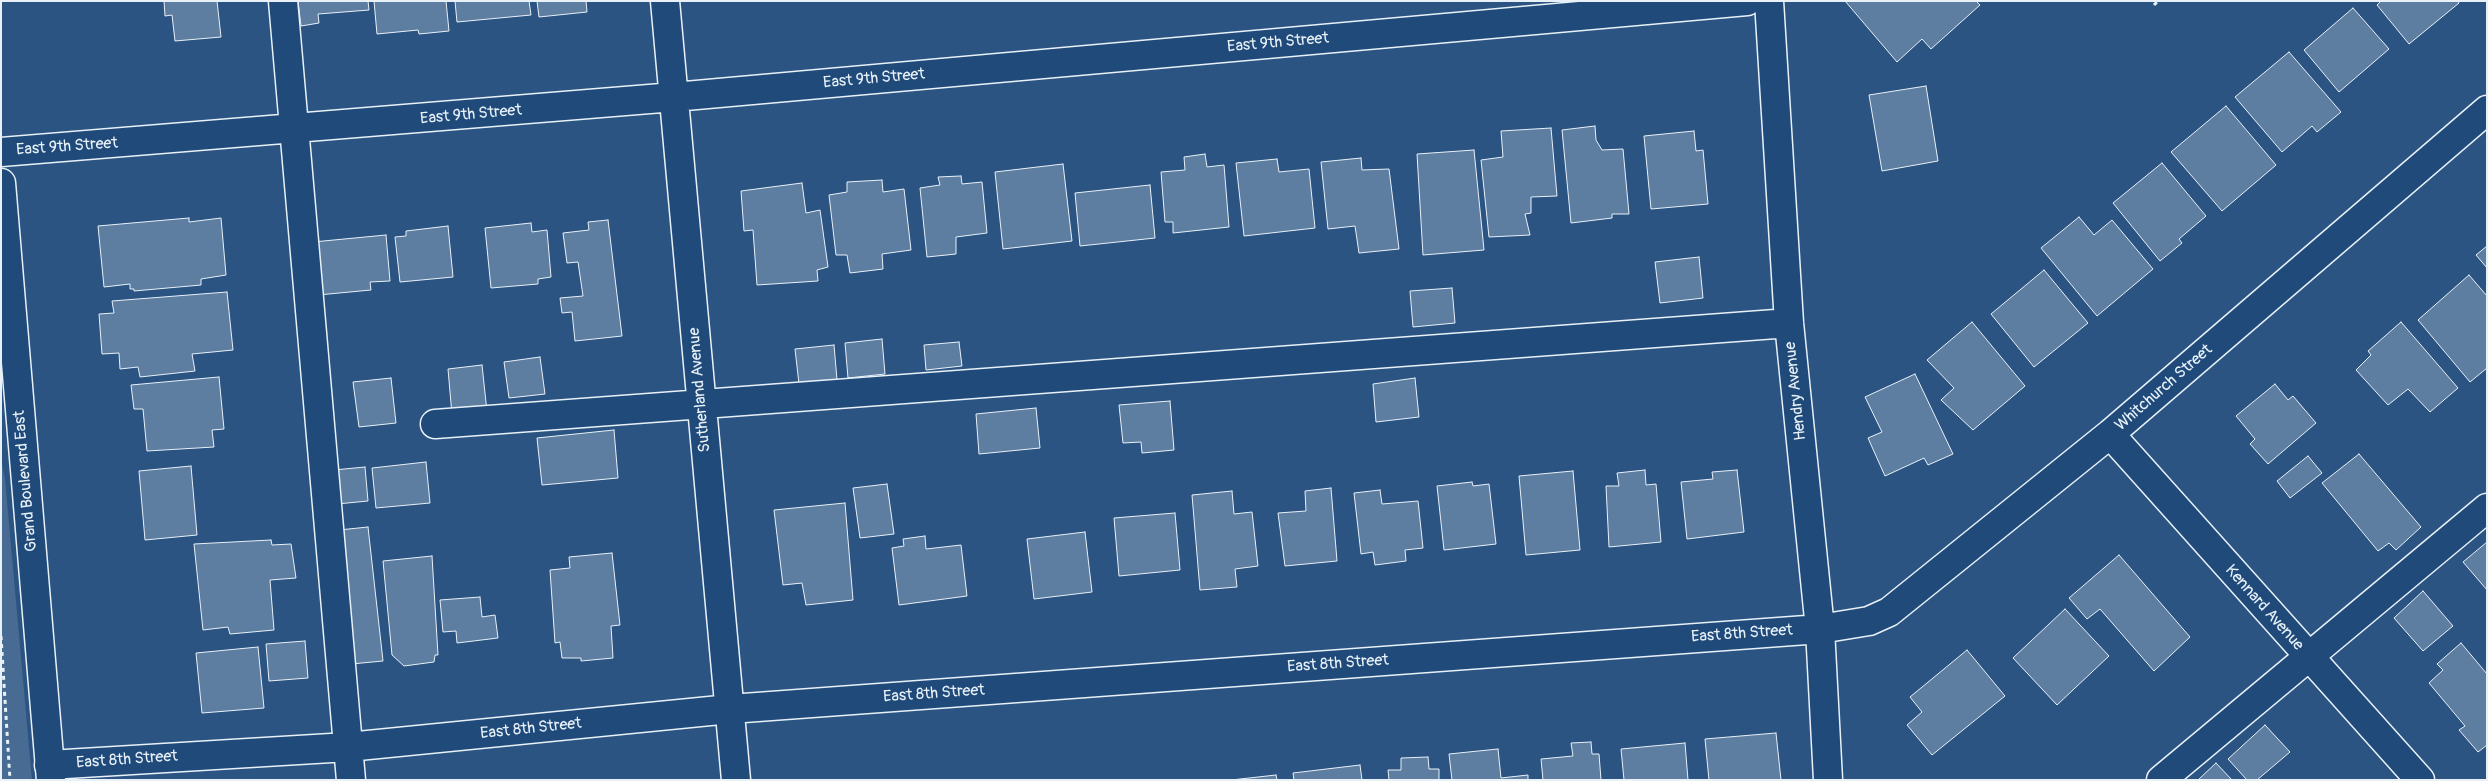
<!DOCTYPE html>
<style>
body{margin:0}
#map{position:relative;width:2488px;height:781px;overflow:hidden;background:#2b5482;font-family:Pangolin,sans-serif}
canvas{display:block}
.frame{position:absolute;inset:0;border:2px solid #e8f1f8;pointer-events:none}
</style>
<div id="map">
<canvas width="2488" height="781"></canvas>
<div class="frame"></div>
</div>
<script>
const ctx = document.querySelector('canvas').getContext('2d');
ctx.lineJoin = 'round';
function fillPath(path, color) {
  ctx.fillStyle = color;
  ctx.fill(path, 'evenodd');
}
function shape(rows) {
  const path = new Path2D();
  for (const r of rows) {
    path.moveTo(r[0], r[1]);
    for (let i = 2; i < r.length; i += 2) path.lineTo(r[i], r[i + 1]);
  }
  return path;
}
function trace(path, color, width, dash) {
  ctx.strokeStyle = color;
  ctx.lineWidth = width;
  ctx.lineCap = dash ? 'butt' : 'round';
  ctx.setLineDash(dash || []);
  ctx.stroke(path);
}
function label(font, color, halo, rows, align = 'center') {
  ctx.font = font + ' Pangolin,sans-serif';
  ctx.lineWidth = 4.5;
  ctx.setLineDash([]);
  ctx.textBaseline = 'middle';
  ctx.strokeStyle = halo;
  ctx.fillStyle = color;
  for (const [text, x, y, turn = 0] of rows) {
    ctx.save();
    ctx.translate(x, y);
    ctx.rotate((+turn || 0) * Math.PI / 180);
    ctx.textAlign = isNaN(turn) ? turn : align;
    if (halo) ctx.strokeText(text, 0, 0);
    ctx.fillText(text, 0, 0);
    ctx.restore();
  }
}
const green = shape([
 [1,459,5,479,32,780,1,780]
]);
const building = shape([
 [164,1,217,1,221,37,175,41,172,15,165,16,164,1],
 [298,1,368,1,369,10,318,14,319,23,301,26,298,1],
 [374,1,446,1,449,31,419,34,418,30,377,34,374,1],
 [455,1,529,1,531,15,457,22,455,1],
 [537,1,586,1,587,12,539,17,537,1],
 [1845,1,1976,1,1980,5,1931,49,1922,39,1897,62,1845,1],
 [2381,1,2458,1,2459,3,2409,44,2377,5,2381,1],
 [2353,8,2389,49,2339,92,2304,50,2353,8],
 [2289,52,2341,112,2317,132,2312,126,2282,152,2235,97,2289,52],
 [1926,86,1938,161,1882,171,1869,95,1926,86],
 [2226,106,2276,165,2222,211,2171,152,2226,106],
 [1595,126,1596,140,1602,150,1623,149,1629,214,1612,214,1612,218,1571,223,1562,130,1595,126],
 [1551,128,1557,196,1531,197,1531,213,1525,214,1530,235,1489,237,1481,160,1503,157,1501,131,1551,128],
 [1694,131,1696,151,1703,150,1708,204,1651,209,1644,136,1694,131],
 [1474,150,1484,250,1423,255,1417,154,1474,150],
 [1205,154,1207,167,1224,165,1229,227,1173,233,1173,222,1165,222,1161,172,1185,170,1184,157,1205,154],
 [1361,158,1362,170,1389,169,1399,249,1359,253,1355,226,1328,229,1321,162,1361,158],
 [1277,159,1279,172,1309,169,1315,228,1244,236,1236,163,1277,159],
 [2162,163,2206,216,2179,239,2182,243,2160,261,2113,203,2162,163],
 [1063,164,1072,241,1003,249,995,172,1063,164],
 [961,176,962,184,982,182,987,233,956,237,956,254,927,257,920,188,940,185,938,177,961,176],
 [882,180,883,192,904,189,911,250,882,254,883,269,850,273,847,255,836,255,829,195,847,192,847,182,882,180],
 [802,183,806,213,820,210,828,267,817,270,818,281,757,285,753,230,744,231,741,191,802,183],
 [1150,185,1155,238,1080,246,1075,193,1150,185],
 [2079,217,2094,235,2112,220,2153,269,2097,316,2041,248,2079,217],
 [189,218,189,222,221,218,226,275,201,279,201,285,134,291,134,289,130,289,130,284,104,287,98,226,189,218],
 [608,220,622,336,575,341,572,312,562,313,560,298,583,296,578,262,567,263,563,233,589,230,588,222,608,220],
 [531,223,532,232,547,230,551,277,538,279,538,284,491,288,485,228,531,223],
 [448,226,453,277,400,282,395,237,406,236,406,231,448,226],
 [386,235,390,281,370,282,371,290,318,295,313,242,386,235],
 [2487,246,2487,268,2476,255,2487,246],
 [1699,257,1703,298,1660,303,1655,262,1699,257],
 [2044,270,2088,323,2034,367,1991,314,2044,270],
 [2469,275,2487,296,2487,368,2470,382,2418,320,2469,275],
 [1452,288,1455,323,1413,327,1410,291,1452,288],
 [227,292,233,350,192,354,195,371,140,377,138,367,120,369,119,353,102,354,99,314,114,313,112,301,227,292],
 [1972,322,2025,386,1973,430,1941,400,1954,388,1927,360,1972,322],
 [2401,322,2458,388,2430,412,2408,389,2388,405,2356,370,2371,355,2368,351,2401,322],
 [882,339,885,374,848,378,845,343,882,339],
 [959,342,962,366,926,370,924,345,959,342],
 [834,345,837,380,799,384,795,349,834,345],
 [540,357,545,394,509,398,504,362,540,357],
 [482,365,487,412,452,415,448,369,482,365],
 [1915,374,1953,454,1928,465,1924,458,1885,476,1868,438,1882,432,1865,397,1915,374],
 [219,377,224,429,212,430,214,447,147,451,143,409,134,409,131,385,219,377],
 [391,378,396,423,359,427,353,382,391,378],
 [1415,378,1419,417,1376,422,1373,384,1415,378],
 [2275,384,2288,400,2293,396,2316,423,2268,464,2250,444,2255,439,2236,416,2275,384],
 [1170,401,1174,450,1142,453,1141,442,1123,443,1119,405,1170,401],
 [1036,408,1040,448,979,454,976,414,1036,408],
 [614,430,618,478,542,485,537,438,614,430],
 [2359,454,2421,527,2396,550,2389,543,2378,551,2322,483,2359,454],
 [2308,456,2322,473,2290,498,2277,481,2308,456],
 [426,462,430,503,376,508,372,468,426,462],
 [191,466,197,535,145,540,139,471,191,466],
 [365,467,368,501,337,504,334,470,365,467],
 [1645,470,1646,485,1656,484,1661,542,1609,547,1606,486,1619,486,1617,473,1645,470],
 [1737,470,1744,532,1687,539,1681,482,1713,479,1712,472,1737,470],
 [1573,471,1580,550,1526,555,1519,476,1573,471],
 [1472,482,1473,486,1489,484,1496,544,1444,550,1437,486,1472,482],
 [887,484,894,534,860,538,853,488,887,484],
 [1331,488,1337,561,1285,566,1278,513,1306,511,1305,491,1331,488],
 [1380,490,1382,504,1418,501,1423,548,1405,550,1406,561,1375,565,1373,552,1361,554,1354,493,1380,490],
 [1232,491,1234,514,1252,512,1258,566,1235,569,1237,587,1200,590,1192,495,1232,491],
 [845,503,853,600,806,605,802,583,783,585,774,510,845,503],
 [1175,513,1180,570,1119,576,1114,518,1175,513],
 [368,527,383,661,351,664,339,530,368,527],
 [1085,532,1092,592,1034,599,1027,539,1085,532],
 [925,536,926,549,961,545,967,596,899,605,892,548,904,546,903,539,925,536],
 [271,540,272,545,291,544,296,578,270,580,274,630,230,634,228,627,203,630,194,544,271,540],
 [2487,542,2487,590,2463,562,2487,542],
 [612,553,620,625,611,626,613,658,581,661,581,658,562,658,560,642,555,643,550,570,570,568,569,557,612,553],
 [2119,555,2190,637,2154,671,2100,609,2087,619,2069,598,2119,555],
 [432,556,438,655,435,655,434,662,404,666,392,655,383,561,432,556],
 [2423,591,2453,626,2423,651,2394,618,2423,591],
 [480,597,482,617,495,615,498,638,457,643,456,631,443,632,440,600,480,597],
 [2065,609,2109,656,2057,705,2013,658,2065,609],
 [305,641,308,678,269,681,266,644,305,641],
 [2461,643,2487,674,2487,745,2478,752,2459,730,2465,726,2429,683,2443,670,2437,664,2461,643],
 [258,647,264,708,202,713,196,653,258,647],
 [1967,650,2005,696,1932,755,1907,725,1922,712,1910,697,1967,650],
 [2265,725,2290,752,2257,780,2247,780,2228,759,2265,725],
 [1776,733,1781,780,1709,780,1705,739,1776,733],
 [1591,742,1592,754,1599,754,1601,780,1543,780,1541,759,1573,756,1571,743,1591,742],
 [1685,743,1688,780,1624,780,1621,749,1685,743],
 [1498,749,1501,778,1528,775,1528,780,1452,780,1449,754,1498,749],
 [1428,757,1429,769,1439,769,1439,780,1389,780,1388,770,1401,770,1401,758,1428,757],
 [2216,763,2232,780,2198,780,2216,763],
 [1360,765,1362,780,1294,780,1293,773,1360,765],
 [1276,775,1277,780,1231,780,1276,775]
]);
const path = shape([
 [2154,5,2158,1],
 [1,636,10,780]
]);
const minor = shape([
 [283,1,351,780],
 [665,1,736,780],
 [1769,1,1789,323,1820,629,1828,780],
 [1,152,674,97,1747,1],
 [435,424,1789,323],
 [2110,434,2420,780],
 [49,765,348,747,730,709,1820,629,1869,621,1889,612,2110,434,2487,110],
 [2161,780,2487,508]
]);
const major = shape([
 [1,183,51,780]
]);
const streetNames = [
 ["East 9th Street",1278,43,-5],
 ["East 9th Street",874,79,-5],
 ["East 9th Street",471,115,-5],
 ["East 9th Street",67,147,-4],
 ["Whitchurch Street",2164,388,-41],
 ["Sutherland Avenue",700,390,-95],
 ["Hendry Avenue",1796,391,-96],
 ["Grand Boulevard East",26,481,-95],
 ["Kennard Avenue",2264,608,48],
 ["East 8th Street",1742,634,-4],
 ["East 8th Street",1338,664,-4],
 ["East 8th Street",934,694,-4],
 ["East 8th Street",531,729,-6],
 ["East 8th Street",127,760,-4]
];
fillPath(green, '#476b93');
fillPath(building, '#5d7da1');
trace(building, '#e8f1f8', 1);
trace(minor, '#e8f1f8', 31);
trace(major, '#e8f1f8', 31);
trace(path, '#e8f1f8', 3, [4, 4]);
trace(minor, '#1f4a7a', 28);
trace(major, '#1f4a7a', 28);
label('16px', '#e8f1f8', '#1f4a7a', streetNames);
</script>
